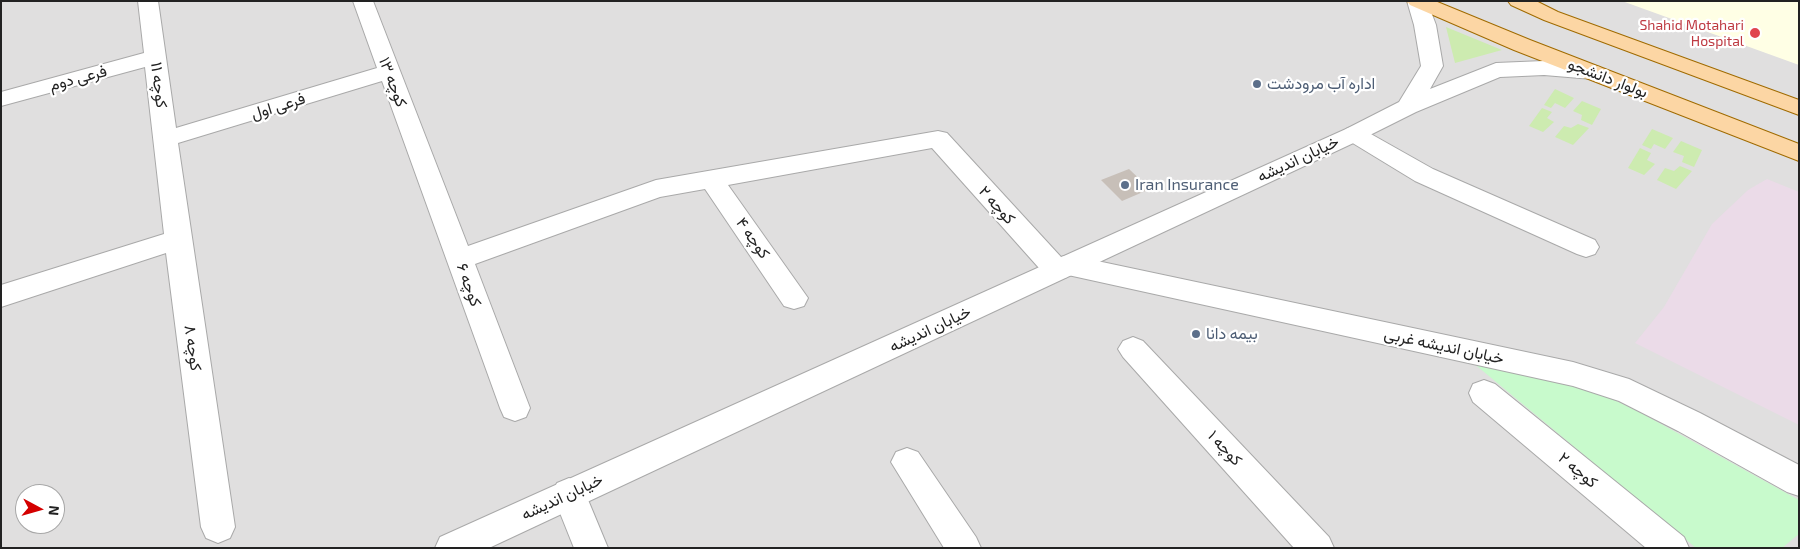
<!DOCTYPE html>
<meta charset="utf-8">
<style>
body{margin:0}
#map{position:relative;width:1800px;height:549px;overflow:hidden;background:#f2efe9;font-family:"Exo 2",sans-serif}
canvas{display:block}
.frame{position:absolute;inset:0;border:2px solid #222;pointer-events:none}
.north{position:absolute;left:15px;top:484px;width:50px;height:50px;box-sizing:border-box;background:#fff;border:1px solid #a7a7a7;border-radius:50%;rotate:96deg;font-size:14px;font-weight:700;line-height:20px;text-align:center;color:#222}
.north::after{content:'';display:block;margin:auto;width:18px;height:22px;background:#d40000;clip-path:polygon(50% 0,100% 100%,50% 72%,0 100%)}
</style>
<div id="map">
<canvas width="1800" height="549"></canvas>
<div class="frame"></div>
<div class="north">N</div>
</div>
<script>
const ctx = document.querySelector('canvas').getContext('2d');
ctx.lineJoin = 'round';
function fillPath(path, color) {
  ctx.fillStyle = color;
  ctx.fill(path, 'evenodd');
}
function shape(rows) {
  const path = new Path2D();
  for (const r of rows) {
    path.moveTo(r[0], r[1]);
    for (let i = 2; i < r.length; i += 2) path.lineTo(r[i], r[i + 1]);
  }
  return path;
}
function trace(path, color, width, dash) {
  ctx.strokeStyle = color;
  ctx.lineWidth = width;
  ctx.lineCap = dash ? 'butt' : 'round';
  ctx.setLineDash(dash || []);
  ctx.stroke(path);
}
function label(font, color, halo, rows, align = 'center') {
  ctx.font = font + ' "Exo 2",Vazirmatn,sans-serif';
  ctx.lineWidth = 4.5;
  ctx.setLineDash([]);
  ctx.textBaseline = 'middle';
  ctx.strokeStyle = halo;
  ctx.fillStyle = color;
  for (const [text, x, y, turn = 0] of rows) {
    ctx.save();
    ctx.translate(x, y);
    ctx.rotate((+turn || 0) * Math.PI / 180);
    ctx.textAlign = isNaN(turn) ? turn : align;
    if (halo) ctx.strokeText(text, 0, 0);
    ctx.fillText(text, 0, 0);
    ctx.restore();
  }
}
const residential = shape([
 [1,1,1799,1,1799,548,1,548],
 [25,494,55,494,55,524,25,524]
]);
const industrial = shape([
 [1767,179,1799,192,1799,425,1635,343,1664,307,1712,224,1748,190]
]);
const education = shape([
 [1622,1,1799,1,1799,65]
]);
const grass = shape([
 [1446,27,1502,50,1455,63],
 [1555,89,1574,98,1565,108,1555,103,1551,108,1544,105],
 [1582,101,1601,109,1592,125,1581,120,1582,115,1573,111],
 [1542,108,1552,112,1547,118,1554,122,1543,132,1529,126],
 [1578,124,1589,128,1573,145,1555,137,1564,126,1571,128],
 [1652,129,1673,138,1665,149,1654,144,1651,149,1642,145],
 [1681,141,1702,150,1694,167,1682,162,1684,156,1673,152],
 [1640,148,1651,153,1647,160,1655,164,1644,175,1628,168],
 [1680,166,1692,171,1676,189,1657,180,1665,168,1674,171]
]);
const park = shape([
 [1472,362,1565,382,1602,394,1643,414,1799,500,1799,534,1782,548,1696,548]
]);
const building = shape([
 [1129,169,1150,189,1122,201,1101,180]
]);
const minor = shape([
 [138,1,158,1,176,128,377,68,353,1,373,1,468,246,656,180,938,131,947,133,1061,257,1069,255,1573,362,1629,379,1700,413,1799,465,1799,496,1787,492,1678,431,1619,401,1573,386,1068,275,1067,277,1057,280,1047,277,932,148,728,185,808,298,804,306,794,309,784,306,705,189,660,197,475,264,530,408,526,417,515,421,504,417,500,408,382,81,178,143,235,527,230,538,218,543,206,538,201,527,166,253,1,307,1,285,164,234,145,67,1,106,1,92,144,53,138,1],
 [1354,126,1362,129,1433,169,1595,240,1599,247,1595,254,1586,257,1577,254,1415,181,1346,139,1342,134,1346,129,1354,126],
 [1133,337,1143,341,1329,537,1334,548,1294,548,1123,357,1118,349,1123,341,1133,337],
 [1484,380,1495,384,1684,537,1689,548,1646,548,1473,402,1469,393,1473,384,1484,380],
 [907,448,918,452,976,537,981,548,944,548,891,462,896,452,907,448],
 [569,478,581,483,608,548,574,548,552,493,557,483,569,478]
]);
const tertiary = shape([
 [1407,1,1427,1,1436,25,1443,66,1430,89,1496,63,1544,61,1592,65,1600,67,1603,72,1600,77,1592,79,1544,75,1500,77,1416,112,1362,139,489,548,435,548,440,537,1346,129,1399,102,1421,66,1414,25,1407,1]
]);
const primary = shape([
 [1407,1,1435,1,1530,40,1799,144,1799,161,1514,50,1410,5,1407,1],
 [1508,1,1536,1,1558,12,1799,100,1799,115,1544,20,1511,5,1508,1]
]);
const markers = [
 [1755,33,6,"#e0444e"],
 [1257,84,5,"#5c6f8a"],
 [1125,185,5,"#5c6f8a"],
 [1196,334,5,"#5c6f8a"]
];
const farHealthnames = [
 ["Shahid Motahari",1744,25],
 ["Hospital",1744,41]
];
const streetNames = [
 ["فرعی دوم",78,78,-15],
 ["بولوار دانشجو",1608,78,21],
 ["کوچه ۱۳",393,82,69],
 ["کوچه ۱۱",159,85,83],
 ["فرعی اول",278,106,-17],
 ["خیابان اندیشه",1298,159,-25],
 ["کوچه ۲",997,205,48],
 ["کوچه ۴",753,238,55],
 ["کوچه ۶",469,285,70],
 ["خیابان اندیشه",930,329,-25],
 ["خیابان اندیشه غربی",1444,346,12],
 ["کوچه ۸",193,348,82],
 ["کوچه ۱",1225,448,47],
 ["کوچه ۲",1578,470,40],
 ["خیابان اندیشه",562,497,-25]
];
const serviceNames = [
 ["اداره آب مرودشت",1267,84],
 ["Iran Insurance",1135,185],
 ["بیمه دانا",1206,334]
];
fillPath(residential, '#e0dfdf');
fillPath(industrial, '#ebdbe8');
fillPath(education, '#ffffe5');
fillPath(grass, '#cdebb0');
fillPath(park, '#c8facc');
fillPath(building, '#c7bfb8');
trace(minor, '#a9a9a9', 2);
trace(tertiary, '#a9a9a9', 2);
trace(primary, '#a06b00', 2);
fillPath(minor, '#fff');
fillPath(tertiary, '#fff');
fillPath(primary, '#fcd6a4');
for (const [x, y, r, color] of markers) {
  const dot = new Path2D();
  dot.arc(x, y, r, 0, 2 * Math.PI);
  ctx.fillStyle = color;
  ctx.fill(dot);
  trace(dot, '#fff', 2);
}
label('14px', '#be3a42', '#fff', farHealthnames, 'right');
label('16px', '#222', '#fff', streetNames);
label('16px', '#4e5e75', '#fff', serviceNames, 'left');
</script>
